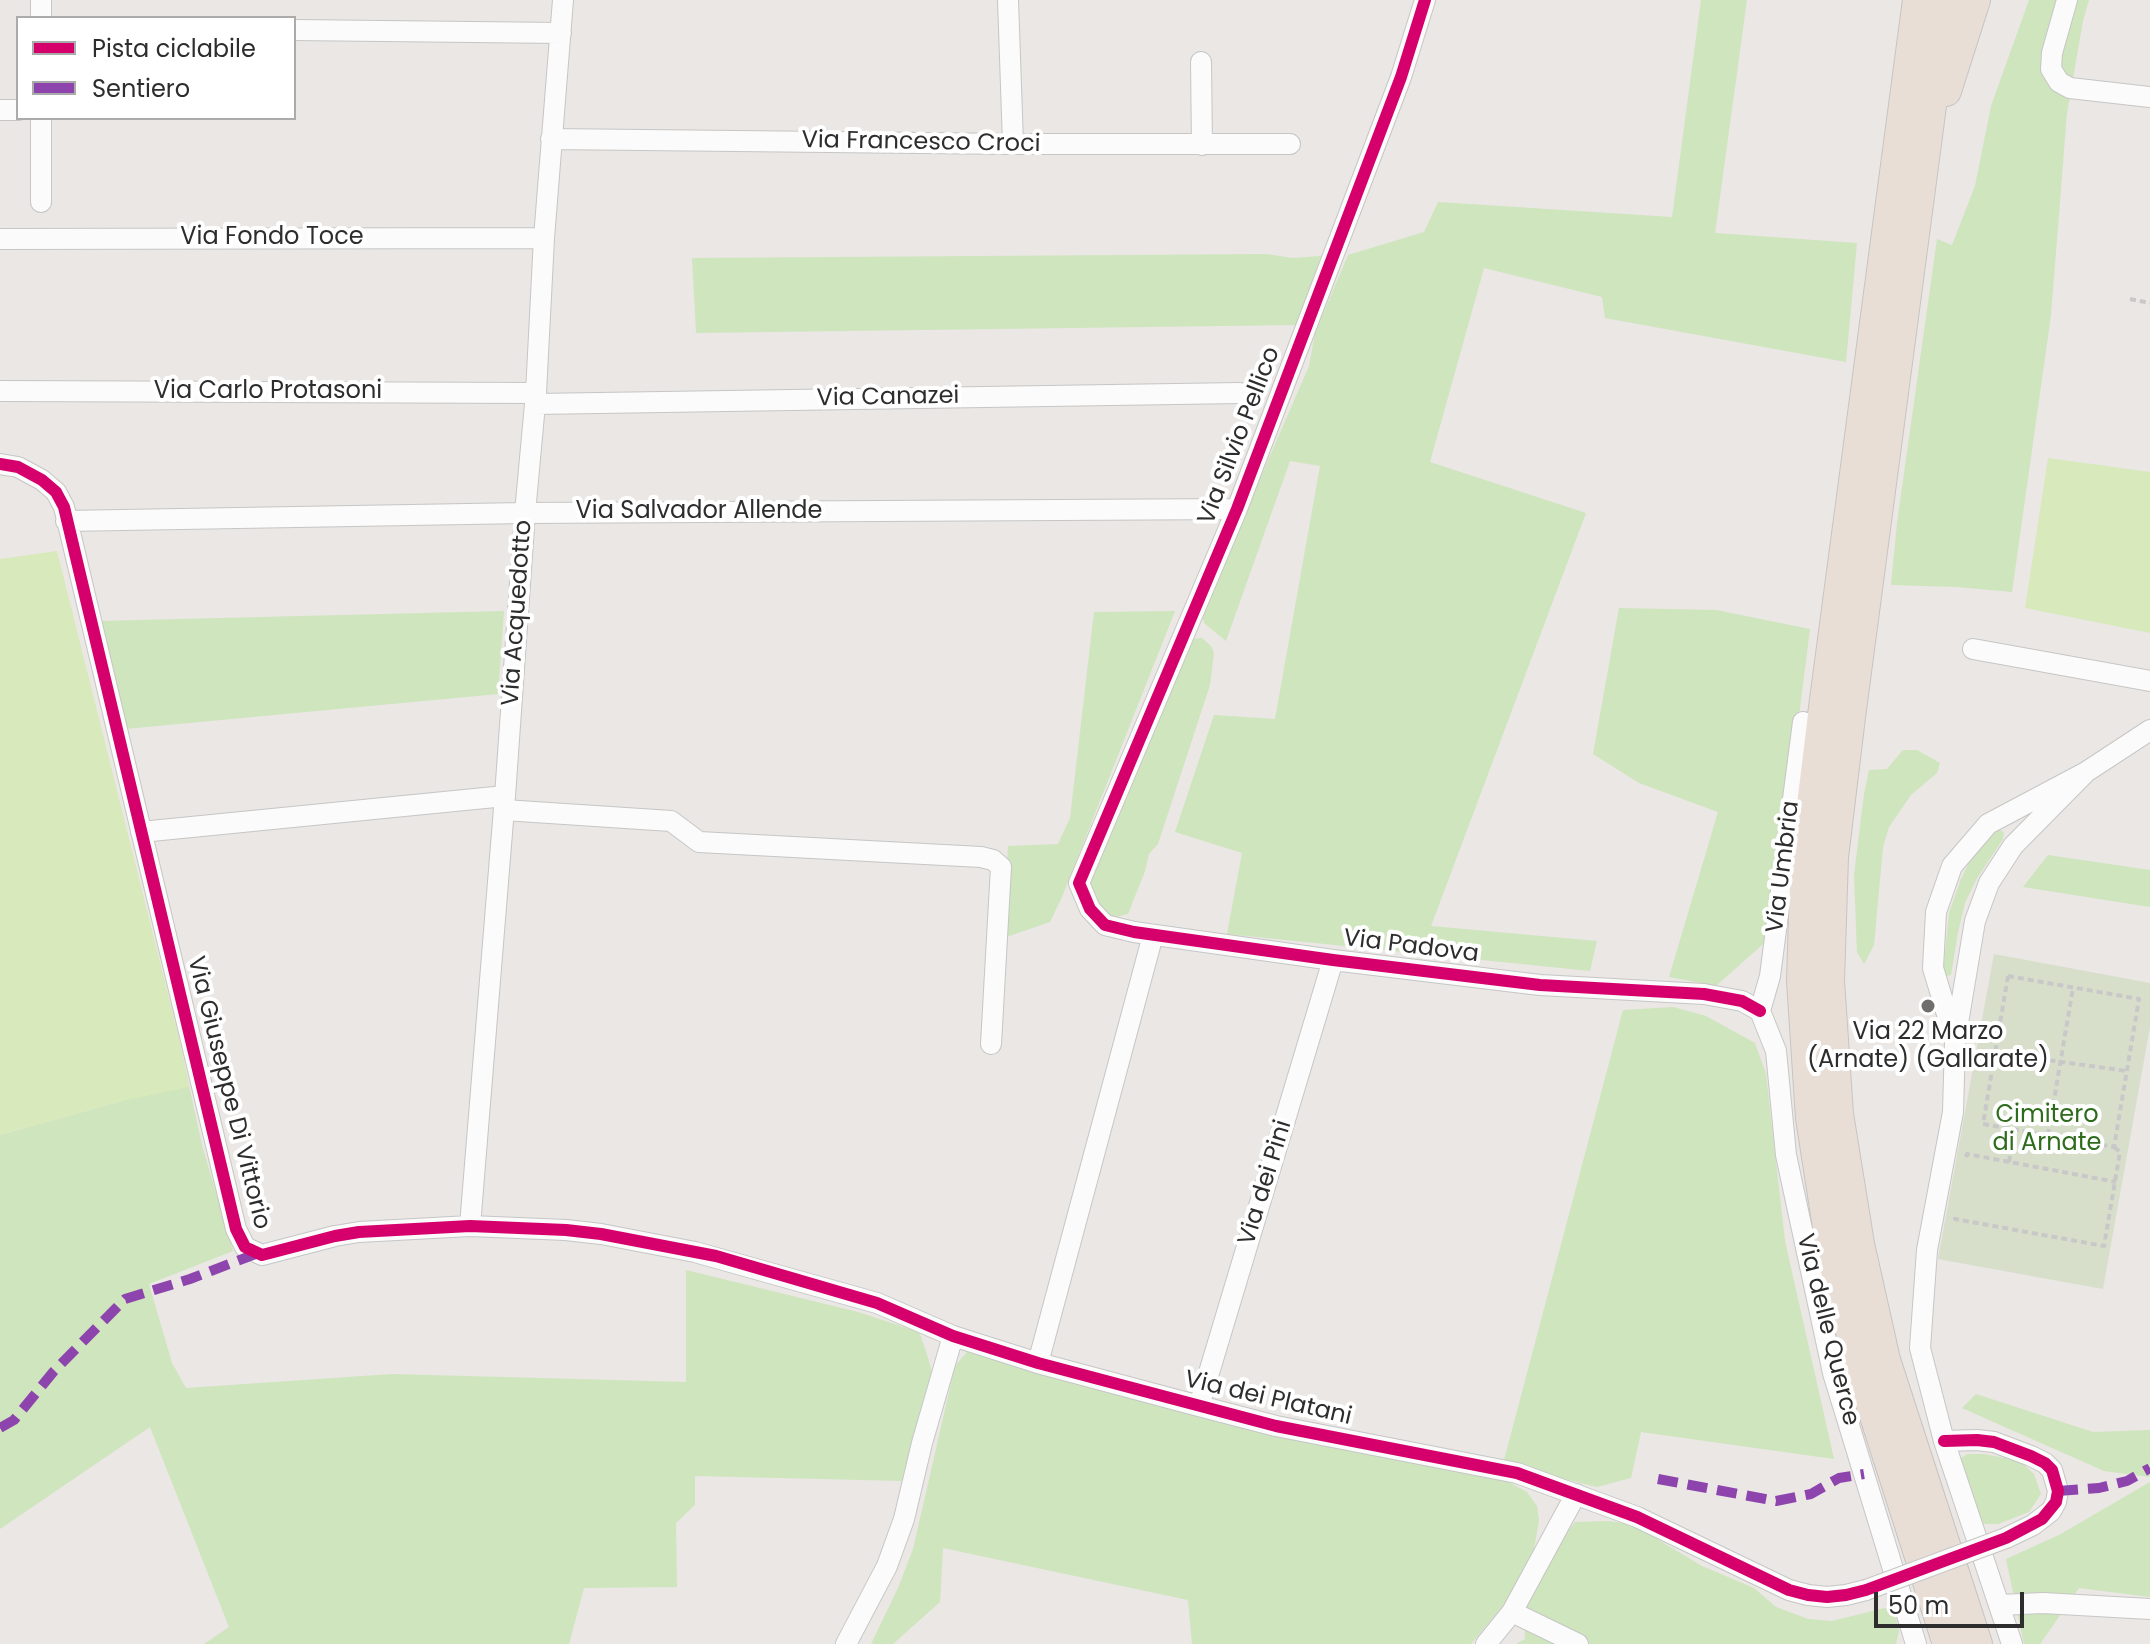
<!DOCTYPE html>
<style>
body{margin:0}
#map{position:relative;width:2150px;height:1644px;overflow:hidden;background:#eae7e4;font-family:Poppins,sans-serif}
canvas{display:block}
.legend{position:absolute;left:16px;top:16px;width:280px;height:104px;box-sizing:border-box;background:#fff;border:2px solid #ababab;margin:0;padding:10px 14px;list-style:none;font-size:24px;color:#2d2d2d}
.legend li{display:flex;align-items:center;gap:16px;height:40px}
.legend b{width:40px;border:2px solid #ababab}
.scale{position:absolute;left:1874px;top:1592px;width:150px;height:36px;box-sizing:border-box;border:4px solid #2d2d2d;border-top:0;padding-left:10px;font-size:24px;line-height:28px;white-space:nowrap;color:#2d2d2d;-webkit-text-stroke:6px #fff;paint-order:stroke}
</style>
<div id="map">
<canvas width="2150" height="1644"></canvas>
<ul class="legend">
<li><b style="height:10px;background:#d6006c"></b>Pista ciclabile</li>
<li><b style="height:10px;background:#8e44ad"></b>Sentiero</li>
</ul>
<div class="scale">50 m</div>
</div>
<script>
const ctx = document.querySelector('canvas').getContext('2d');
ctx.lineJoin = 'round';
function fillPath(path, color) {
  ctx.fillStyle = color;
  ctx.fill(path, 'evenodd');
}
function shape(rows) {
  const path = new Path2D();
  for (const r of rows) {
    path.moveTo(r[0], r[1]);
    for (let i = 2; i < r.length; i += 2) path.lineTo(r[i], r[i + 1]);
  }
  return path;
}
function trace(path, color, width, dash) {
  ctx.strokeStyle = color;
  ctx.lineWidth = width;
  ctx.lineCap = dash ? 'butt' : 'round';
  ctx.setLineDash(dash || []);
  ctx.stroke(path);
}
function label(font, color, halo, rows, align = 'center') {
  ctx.font = font + ' Poppins,sans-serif';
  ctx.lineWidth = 8;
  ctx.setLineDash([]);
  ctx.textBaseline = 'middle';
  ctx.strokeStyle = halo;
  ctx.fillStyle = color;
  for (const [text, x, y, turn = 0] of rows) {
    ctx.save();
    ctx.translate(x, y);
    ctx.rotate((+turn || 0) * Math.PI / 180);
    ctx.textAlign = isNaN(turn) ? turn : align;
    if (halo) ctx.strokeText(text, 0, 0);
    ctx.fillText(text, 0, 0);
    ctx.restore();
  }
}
const green = shape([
 [1701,0,1747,0,1715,233,1857,243,1846,362,1605,318,1602,297,1484,268,1430,462,1586,513,1431,926,1597,941,1590,971,1227,934,1242,853,1175,832,1214,715,1275,719,1320,466,1290,461,1226,641,1205,624,1201,615,1309,366,1315,333,1348,255,1424,232,1438,202,1672,217],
 [2029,0,2089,0,2083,21,2067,113,2051,315,2012,592,1957,587,1891,585,1897,523,1937,239,1952,245,1975,186,1991,106],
 [1267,254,1292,258,1321,256,1297,325,696,333,692,258],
 [1619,608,1716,610,1810,629,1771,937,1716,986,1669,977,1718,812,1639,783,1593,754],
 [504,611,498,694,125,729,99,621],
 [1175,611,1062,897,1050,922,1003,938,1008,846,1058,844,1070,818,1094,612],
 [1202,638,1211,646,1214,653,1210,685,1158,844,1149,854,1145,871,1128,914,1112,918,1090,896,1090,882,1192,639],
 [1903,750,1917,750,1940,763,1937,773,1911,795,1889,827,1883,847,1874,945,1864,964,1857,952,1854,875,1864,794,1869,770,1887,769],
 [2000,830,2004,832,2003,839,1976,880,1965,903,1958,932,1951,975,1947,976,1943,973,1949,913,1961,879,1973,854,1996,831],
 [2048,855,2150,870,2150,907,2023,887],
 [1673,1007,1706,1016,1755,1043,1766,1074,1785,1241,1834,1459,1641,1432,1631,1478,1597,1487,1503,1464,1623,1010],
 [177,1030,202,1145,233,1251,149,1284,172,1363,186,1388,392,1374,686,1382,686,1270,858,1312,919,1332,926,1351,934,1379,904,1481,695,1476,695,1505,676,1523,677,1587,584,1588,569,1644,204,1644,229,1627,150,1427,0,1529,0,1135,122,1101],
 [967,1352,1284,1433,1505,1480,1527,1492,1537,1506,1539,1520,1533,1555,1504,1604,1471,1644,1192,1644,1188,1600,943,1548,940,1602,893,1644,871,1644,898,1588,913,1549,955,1366],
 [1976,1394,2093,1432,2150,1430,2150,1477,2104,1471,1962,1408],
 [1967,1454,1983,1454,2006,1458,2022,1463,2034,1474,2041,1494,2029,1512,1998,1524,1981,1524,1960,1459],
 [2150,1482,2150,1597,2079,1588,2040,1644,2024,1644,2006,1559,2059,1535],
 [1608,1521,1632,1524,1702,1566,1754,1588,1776,1607,1808,1619,1832,1621,1893,1606,1899,1631,1896,1644,1516,1644,1525,1639,1524,1605,1556,1545,1575,1522]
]);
const cemetery = shape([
 [1994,954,2150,983,2150,1027,2103,1289,1938,1259]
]);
const pitch = shape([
 [2048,458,2150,472,2150,633,2025,608],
 [57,551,177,1030,189,1087,122,1101,0,1135,0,559]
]);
const path = shape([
 [2130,299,2150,303],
 [2008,976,2139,999,2114,1147,1983,1124,2008,976],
 [1990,1052,2127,1071],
 [2048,1135,2073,988],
 [1966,1157,1967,1154,2116,1182],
 [2009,1162,2015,1129],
 [1955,1217,1955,1219,2104,1246,2120,1152,2114,1147]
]);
const minor = shape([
 [41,0,41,18],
 [1008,0,1013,144],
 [1425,0,1401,77,1237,509,1079,883,1090,909,1105,925,1134,932,1333,960,1540,985,1704,994,1742,1001,1760,1011],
 [2067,0,2052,53,2051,69,2059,82,2070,88,2150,97],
 [294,30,561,33],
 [1201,62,1202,145],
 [0,110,18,110],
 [551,139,1013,144,1290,144],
 [41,202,41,118],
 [0,239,544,238],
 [0,391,536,393],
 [535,404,1240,393],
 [0,464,18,467,42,480,56,492,64,507,236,1229,245,1247,249,1249,262,1255,335,1236,359,1232,470,1226,566,1230,601,1234,695,1252,877,1303,953,1336,1038,1363,1199,1406,1276,1426,1517,1473,1637,1517,1789,1590,1808,1595,1827,1597,1846,1595,1866,1590],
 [66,521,525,513,1237,509],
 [1973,649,2150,681],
 [504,810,671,821,699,842,981,857,993,860,1001,867,991,1044],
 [141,832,505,796],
 [1760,1011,1776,1051,1786,1155,1833,1373,1916,1644],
 [1760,1011,1770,976,1803,722],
 [1953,1034,1933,968,1936,912,1952,866,1988,824,2086,772,2150,730],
 [470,1226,505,796,525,513,536,393,544,238,563,0],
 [1038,1363,1153,935],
 [1199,1406,1333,960],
 [1944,1441,1977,1440,1994,1442,2031,1456,2045,1463,2052,1470,2058,1491,2056,1502,2051,1511,2033,1525,2006,1538],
 [1576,1494,1512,1612,1578,1644],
 [2000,1605,2043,1603,2150,1609],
 [846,1644,887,1566,904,1519,922,1443,953,1336],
 [1486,1644,1512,1612],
 [2012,1644,1944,1441,1920,1348,1927,1250,1953,1112,1955,1041,1975,921,1989,883,2013,846,2086,772]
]);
const highway = shape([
 [1918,0,1823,715,1806,854,1802,981,1811,1118,1832,1253,1860,1369,1948,1644],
 [1945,0,1850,717,1833,857,1829,981,1838,1114,1859,1244,1885,1360,1977,1644],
 [1946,91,1975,0]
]);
const minorBridge = shape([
 [1866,1590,2006,1538]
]);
const quiet = shape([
 [0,1428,14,1420,54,1371,125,1299,190,1279,258,1253],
 [1658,1479,1776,1501,1811,1494,1839,1478,1864,1474],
 [2058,1491,2099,1488,2127,1481,2150,1468]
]);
const cycleway = shape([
 [1425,0,1401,77,1237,509,1079,883,1090,909,1105,925,1134,932,1333,960,1540,985,1704,994,1742,1001,1760,1011],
 [0,464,18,467,42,480,56,492,64,507,236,1229,245,1247,249,1249,262,1255,335,1236,359,1232,470,1226,566,1230,601,1234,716,1256,877,1303,953,1336,1038,1363,1276,1426,1517,1473,1637,1517,1789,1590,1808,1595,1827,1597,1846,1595,1866,1590,2006,1538,2042,1519,2056,1502,2058,1491,2052,1470,2045,1463,2031,1456,1994,1442,1977,1440,1944,1441]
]);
const markers = [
 [1928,1006,8,"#6f6e6d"]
];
const streetNames = [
 ["Via Francesco Croci",921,143,1],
 ["Via Fondo Toce",272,238],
 ["Via Carlo Protasoni",268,392],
 ["Via Canazei",888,398,-1],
 ["Via Silvio Pellico",1240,436,-69],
 ["Via Salvador Allende",699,512],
 ["Via Acquedotto",518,613,-86],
 ["Via Umbria",1784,867,-83],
 ["Via Padova",1411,947,7],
 ["Via Giuseppe Di Vittorio",228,1093,76],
 ["Via dei Pini",1266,1183,-73],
 ["Via delle Querce",1827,1330,76],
 ["Via dei Platani",1268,1399,13]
];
const poiNames = [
 ["Via 22 Marzo",1928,1033],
 ["(Arnate) (Gallarate)",1928,1061]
];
const parkNames = [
 ["Cimitero",2047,1116],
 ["di Arnate",2047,1144]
];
fillPath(green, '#cee5bd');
fillPath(cemetery, '#d7dfcb');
fillPath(pitch, '#d8e9bb');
trace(minor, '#c6c6c6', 22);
trace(highway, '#c6c4c3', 32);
trace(path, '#c8c8c8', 4, [6, 4]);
trace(minor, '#fcfbfb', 20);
trace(highway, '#e9ded6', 30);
trace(minorBridge, '#c6c6c6', 22, []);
trace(minorBridge, '#fcfbfb', 20);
trace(quiet, '#8e44ad', 10, [20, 10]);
trace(cycleway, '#d6006c', 12);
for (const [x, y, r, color] of markers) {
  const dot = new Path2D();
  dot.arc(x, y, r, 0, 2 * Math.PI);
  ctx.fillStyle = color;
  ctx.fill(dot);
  trace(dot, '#fff', 3);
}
label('24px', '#2d2d2d', '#fff', streetNames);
label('24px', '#2d2d2d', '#fff', poiNames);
label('24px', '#2e6c1c', '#fff', parkNames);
</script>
